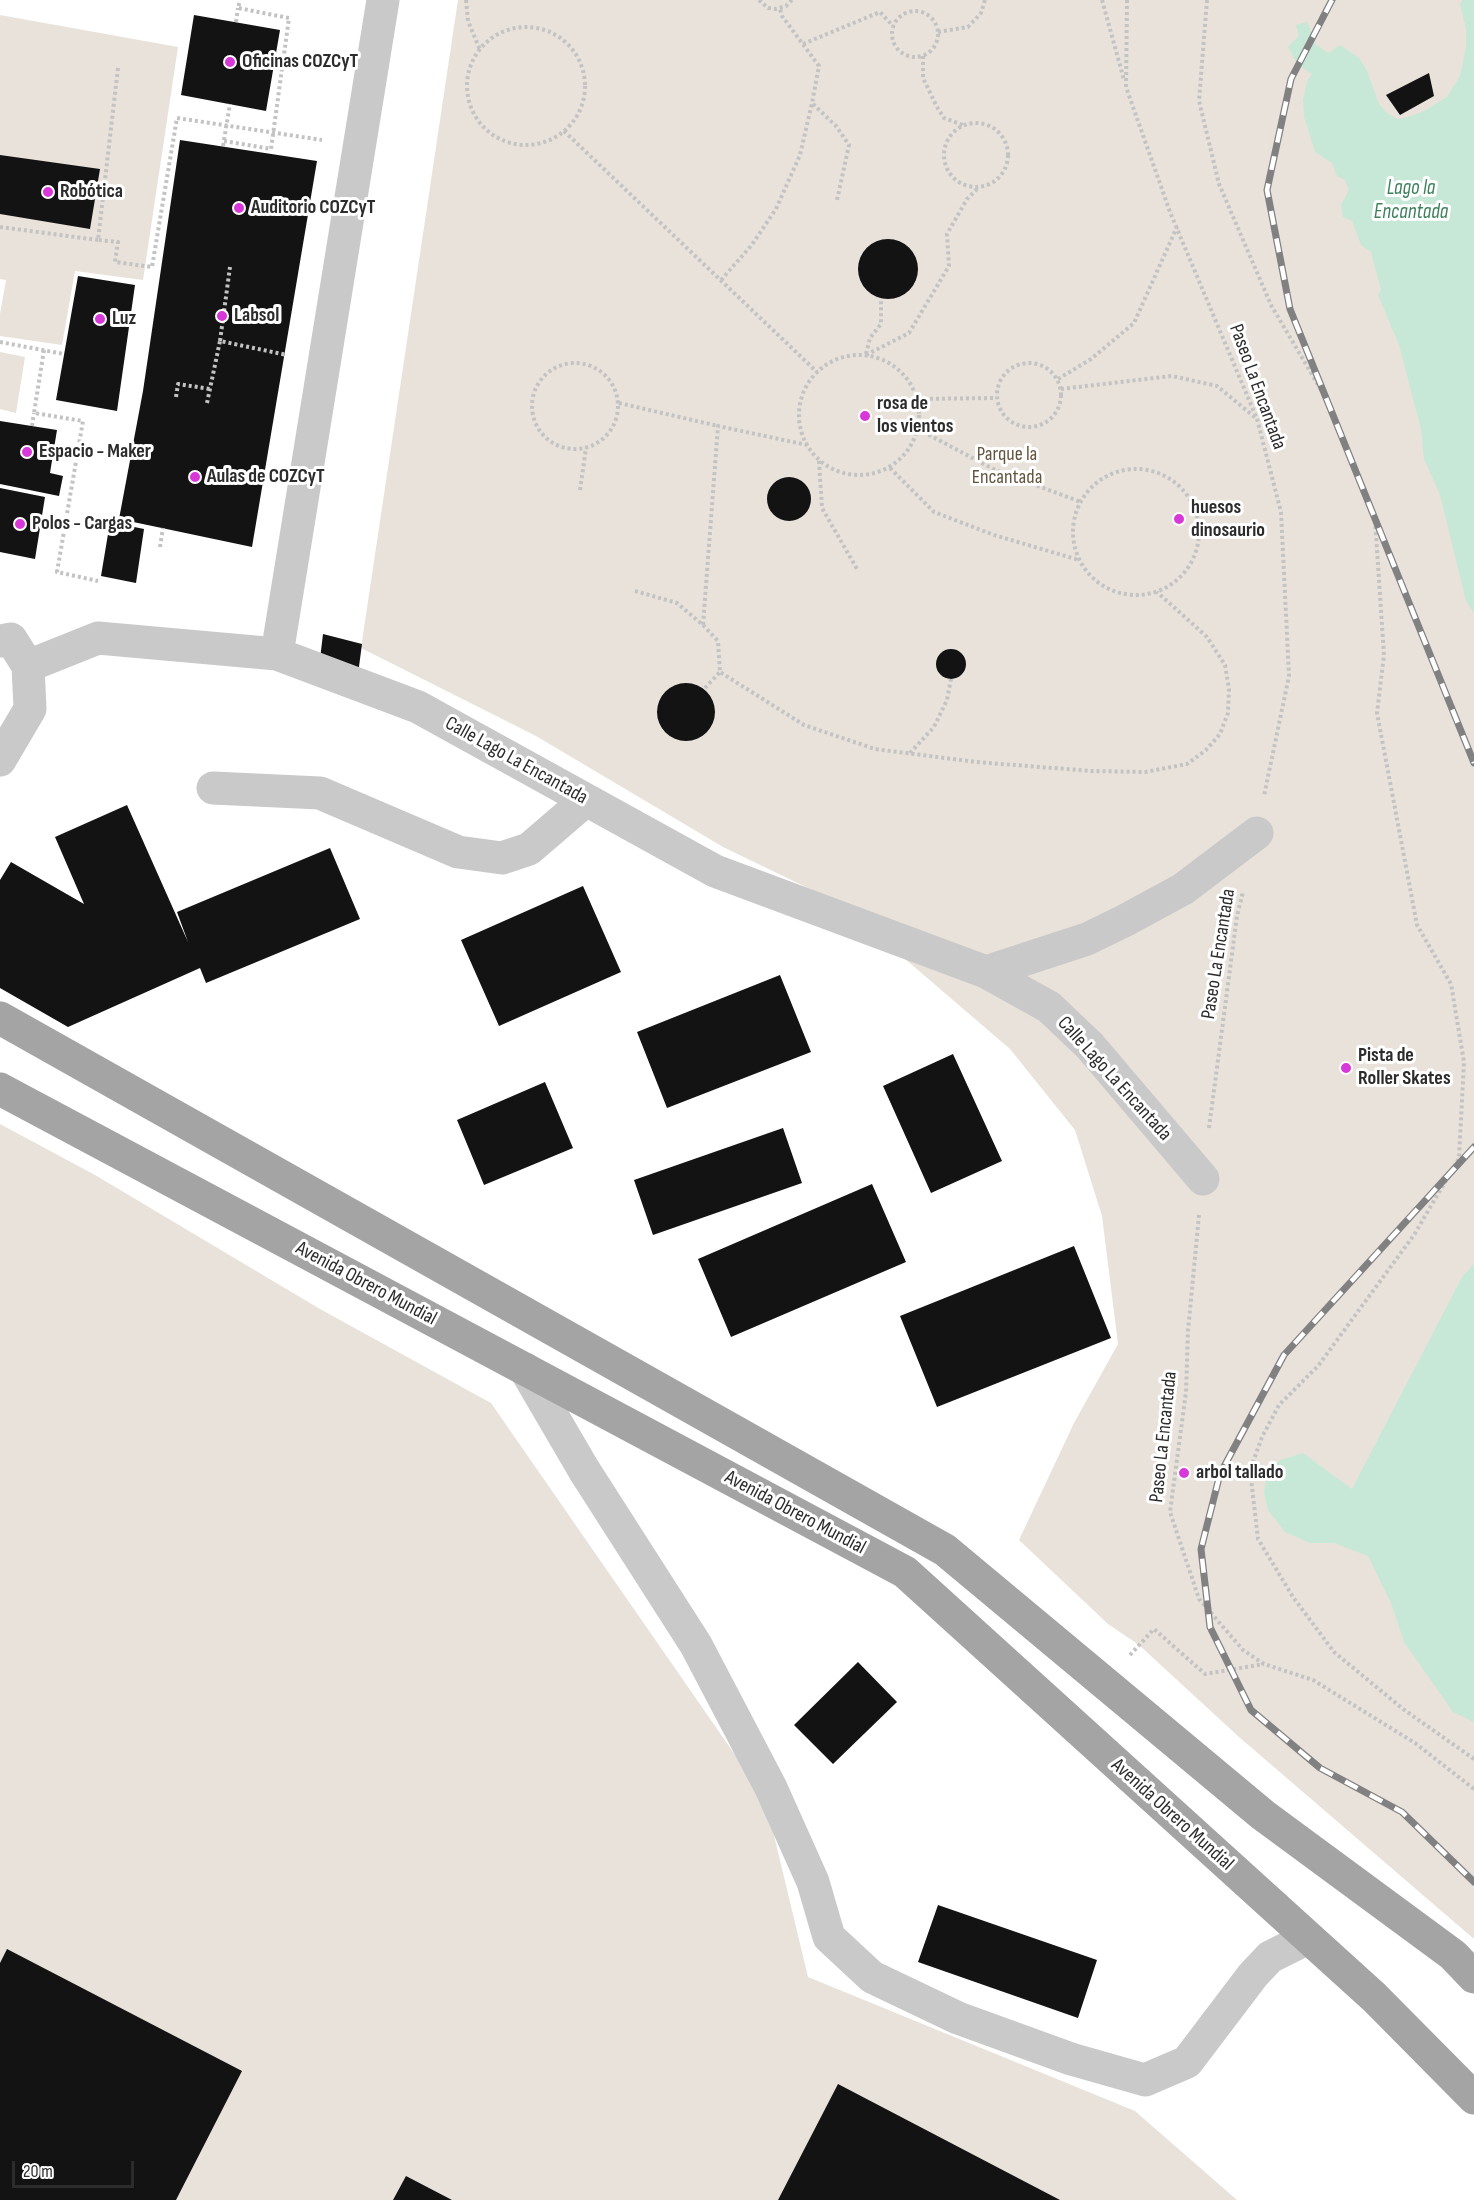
<!DOCTYPE html>
<meta charset="utf-8">
<style>
body{margin:0}
#map{position:relative;width:1474px;height:2200px;overflow:hidden;background:#fff;font-family:"Sofia Sans Condensed",sans-serif}
canvas{display:block}
.scale{position:absolute;left:12px;top:2161px;width:122px;height:27px;box-sizing:border-box;border:3px solid #2c2c2c;border-top:0;padding-left:8px;font-size:18px;line-height:21px;white-space:nowrap;color:#2c2c2c;-webkit-text-stroke:4px #fff;paint-order:stroke}
</style>
<div id="map">
<canvas width="1474" height="2200"></canvas>
<div class="scale">20 m</div>
</div>
<script>
const ctx = document.querySelector('canvas').getContext('2d');
ctx.lineJoin = 'round';
function fillPath(path, color) {
  ctx.fillStyle = color;
  ctx.fill(path, 'evenodd');
}
function shape(rows) {
  const path = new Path2D();
  for (const r of rows) {
    if (r.length === 3) {
      path.moveTo(r[0] + r[2], r[1]);
      path.arc(r[0], r[1], r[2], 0, 2 * Math.PI);
      continue;
    }
    path.moveTo(r[0], r[1]);
    for (let i = 2; i < r.length; i += 2) path.lineTo(r[i], r[i + 1]);
  }
  return path;
}
function trace(path, color, width, dash) {
  ctx.strokeStyle = color;
  ctx.lineWidth = width;
  ctx.lineCap = dash ? 'butt' : 'round';
  ctx.setLineDash(dash || []);
  ctx.stroke(path);
}
function label(font, color, halo, rows, align = 'center') {
  ctx.font = font + ' "Sofia Sans Condensed",sans-serif';
  ctx.lineWidth = 6;
  ctx.setLineDash([]);
  ctx.textBaseline = 'middle';
  ctx.strokeStyle = halo;
  ctx.fillStyle = color;
  for (const [text, x, y, turn = 0] of rows) {
    ctx.save();
    ctx.translate(x, y);
    ctx.rotate((+turn || 0) * Math.PI / 180);
    ctx.textAlign = isNaN(turn) ? turn : align;
    if (halo) ctx.strokeText(text, 0, 0);
    ctx.fillText(text, 0, 0);
    ctx.restore();
  }
}
const green = shape([
 [458,0,1474,0,1474,1939,1239,1737,1139,1645,1108,1624,1019,1540,1074,1423,1118,1344,1102,1216,1075,1130,1010,1049,841,904,723,847,536,736,361,648],
 [0,15,178,47,143,280,75,271,62,345,0,336,0,314,6,280,0,279],
 [0,352,25,357,16,413,0,409],
 [0,1124,95,1175,320,1309,491,1403,765,1798,808,1977,1135,2111,1237,2200,0,2200]
]);
const water = shape([
 [1462,0,1474,0,1474,613,1466,601,1440,495,1424,459,1421,429,1399,345,1378,295,1381,290,1371,252,1361,245,1352,221,1343,217,1341,205,1349,190,1345,180,1337,176,1332,163,1315,152,1304,116,1303,100,1307,81,1312,74,1297,64,1288,47,1299,36,1296,25,1307,22,1316,45,1329,53,1340,45,1359,58,1367,71,1379,104,1387,113,1397,119,1408,117,1422,112,1447,97,1460,76,1466,47,1466,29,1460,4],
 [1474,1264,1474,1722,1453,1712,1404,1642,1391,1603,1368,1556,1334,1543,1310,1543,1285,1532,1268,1510,1264,1493,1267,1473,1280,1460,1303,1453,1352,1489,1462,1277]
]);
const building = shape([
 [194,15,280,30,266,111,181,95],
 [1429,73,1434,96,1400,115,1386,95],
 [180,140,317,161,252,547,119,519,143,391],
 [0,155,100,169,90,229,0,214],
 [888,269,30],
 [78,276,135,285,117,411,56,400],
 [0,421,57,430,50,473,63,476,59,496,0,484],
 [789,499,22],
 [0,488,45,497,35,559,0,552],
 [110,522,144,529,136,583,101,576],
 [323,634,362,644,358,674,320,659],
 [951,664,15],
 [686,712,29],
 [127,805,188,942,177,912,330,848,360,919,206,983,200,968,68,1027,0,988,0,880,11,862,84,904,55,837],
 [583,886,621,972,499,1026,461,940],
 [780,975,811,1052,667,1108,637,1032],
 [953,1054,1002,1161,931,1193,883,1086],
 [545,1082,573,1148,484,1185,457,1120],
 [783,1128,802,1183,653,1235,634,1180],
 [872,1184,906,1262,731,1337,698,1259],
 [1074,1246,1111,1338,937,1407,900,1316],
 [858,1662,897,1702,833,1764,794,1725],
 [938,1905,1097,1960,1078,2018,918,1962],
 [7,1949,242,2071,176,2200,0,2200,0,1963],
 [838,2084,1060,2200,778,2200],
 [406,2176,452,2200,393,2200]
]);
const path = shape([
 [466,0,468,21,480,50],
 [759,0,768,8,775,9,786,6,792,0],
 [1102,0,1124,80],
 [1127,0,1126,87,1170,212,1257,419,1281,512,1289,676,1264,796],
 [1207,0,1199,101,1219,184,1271,305,1327,400,1375,520,1384,655,1377,713,1417,925,1451,984,1464,1062,1459,1158,1414,1235,1318,1366,1279,1405,1262,1437,1250,1470,1258,1539,1293,1597,1334,1652,1403,1709,1474,1759],
 [915,34,23],
 [236,22,238,8],
 [526,86,59],
 [938,32,968,27,981,13,985,0],
 [803,44,880,12,893,26],
 [923,56,923,78,937,107,944,118,963,125],
 [118,68,98,240,118,242,115,262,152,267,177,118,322,140],
 [813,104,836,126,849,145,837,200],
 [976,155,32],
 [564,131,817,372],
 [224,141,271,149,289,18,238,8,240,0],
 [0,227,98,240],
 [721,280,751,246,776,209,800,155,812,103,819,66,782,16,780,9],
 [220,341,230,267],
 [0,342,64,354],
 [44,350,34,413,83,421,57,572,98,581],
 [866,354,870,338,881,324,881,298],
 [859,415,60],
 [866,355,909,333,949,266,947,234,967,199,979,187],
 [1029,395,32],
 [575,406,43],
 [1058,379,1091,359,1134,323,1177,227],
 [1061,389,1172,376,1217,386,1257,419],
 [176,397,178,384,210,389],
 [918,399,996,398],
 [207,403,220,341,287,355],
 [619,403,718,426],
 [32,426,34,413],
 [918,429,995,470,1081,502],
 [819,461,822,508,857,569],
 [890,468,934,512,994,535,1079,560],
 [1136,532,63],
 [580,490,586,448],
 [160,547,163,528],
 [635,591,677,603,703,625,718,426,807,445],
 [703,625,718,641,720,672,804,725,875,749,976,762,1092,771,1145,772,1187,764,1206,750,1220,734,1228,713,1229,689,1225,665,1207,637,1157,592],
 [705,688,720,672],
 [910,753,934,727,947,700,951,679],
 [1209,1128,1237,916,1243,892],
 [1199,1215,1188,1331,1186,1392,1170,1512,1199,1599,1243,1650,1264,1664,1313,1680,1415,1743,1474,1789],
 [1130,1655,1154,1629,1205,1674,1264,1664]
]);
const minor = shape([
 [0,641,11,639,28,666],
 [277,654,383,0],
 [28,666,98,638,277,654,418,707,715,871,986,972,1049,1007,1090,1046,1203,1179],
 [0,760,30,709,28,666],
 [213,788,320,793,458,852,502,858,529,849,586,800],
 [986,972,1087,939,1124,921,1183,889,1257,833],
 [525,1369,584,1470,696,1645,771,1788,813,1882,829,1937,872,1977,958,2018,1071,2059,1145,2080,1187,2062,1253,1975,1270,1957,1308,1938]
]);
const major = shape([
 [0,1018,945,1550,1263,1815,1453,1955,1474,1977],
 [0,1089,905,1572,1374,1997,1474,2098]
]);
const rail = shape([
 [1332,0,1291,79,1267,190,1290,309,1474,763],
 [1474,1147,1284,1355,1220,1474,1201,1549,1210,1627,1251,1710,1320,1768,1402,1812,1474,1882]
]);
const pathBridge = shape([
 [223,146,230,104]
]);
const markers = [
 [230,62,6,"#d938d9"],
 [48,192,6,"#d938d9"],
 [239,208,6,"#d938d9"],
 [222,316,6,"#d938d9"],
 [100,319,6,"#d938d9"],
 [865,416,6,"#d938d9"],
 [27,452,6,"#d938d9"],
 [195,477,6,"#d938d9"],
 [1179,519,6,"#d938d9"],
 [20,524,6,"#d938d9"],
 [1346,1068,6,"#d938d9"],
 [1184,1473,6,"#d938d9"]
];
const poiNames = [
 ["Oficinas COZCyT",242,62],
 ["Robótica",60,192],
 ["Auditorio COZCyT",251,208],
 ["Labsol",234,316],
 ["Luz",112,319],
 ["rosa de",877,404],
 ["los vientos",877,427],
 ["Espacio - Maker",39,452],
 ["Aulas de COZCyT",207,477],
 ["huesos",1191,508],
 ["dinosaurio",1191,531],
 ["Polos - Cargas",32,524],
 ["Pista de",1358,1056],
 ["Roller Skates",1358,1079],
 ["arbol tallado",1196,1473]
];
const streetNames = [
 ["Paseo La Encantada",1257,387,70],
 ["Calle Lago La Encantada",516,761,29],
 ["Paseo La Encantada",1219,954,-81],
 ["Calle Lago La Encantada",1114,1079,48],
 ["Avenida Obrero Mundial",366,1284,28],
 ["Paseo La Encantada",1164,1437,-84],
 ["Avenida Obrero Mundial",795,1513,28],
 ["Avenida Obrero Mundial",1172,1815,42]
];
const parkNames = [
 ["Parque la",1007,455],
 ["Encantada",1007,478]
];
const waterNames = [
 ["Lago la",1411,189],
 ["Encantada",1411,213]
];
fillPath(green, '#e9e2da');
fillPath(water, '#c7e8d6');
fillPath(building, '#131313');
trace(path, '#c3c3c3', 4, [3, 3]);
trace(minor, '#c9c9c9', 33);
trace(major, '#a4a4a4', 33);
trace(rail, '#818181', 7);
trace(rail, '#fff', 4.5, [14]);
trace(pathBridge, '#c3c3c3', 4, [3, 3]);
for (const [x, y, r, color] of markers) {
  const dot = new Path2D();
  dot.arc(x, y, r, 0, 2 * Math.PI);
  ctx.fillStyle = color;
  ctx.fill(dot);
  trace(dot, '#fff', 2);
}
label('bold 20px', '#2c2c2c', '#fff', poiNames, 'left');
label('20px', '#2c2c2c', '#fff', streetNames);
label('20px', '#64543d', '#fff', parkNames);
label('italic 21px', '#3e825d', '#fff', waterNames);
</script>
